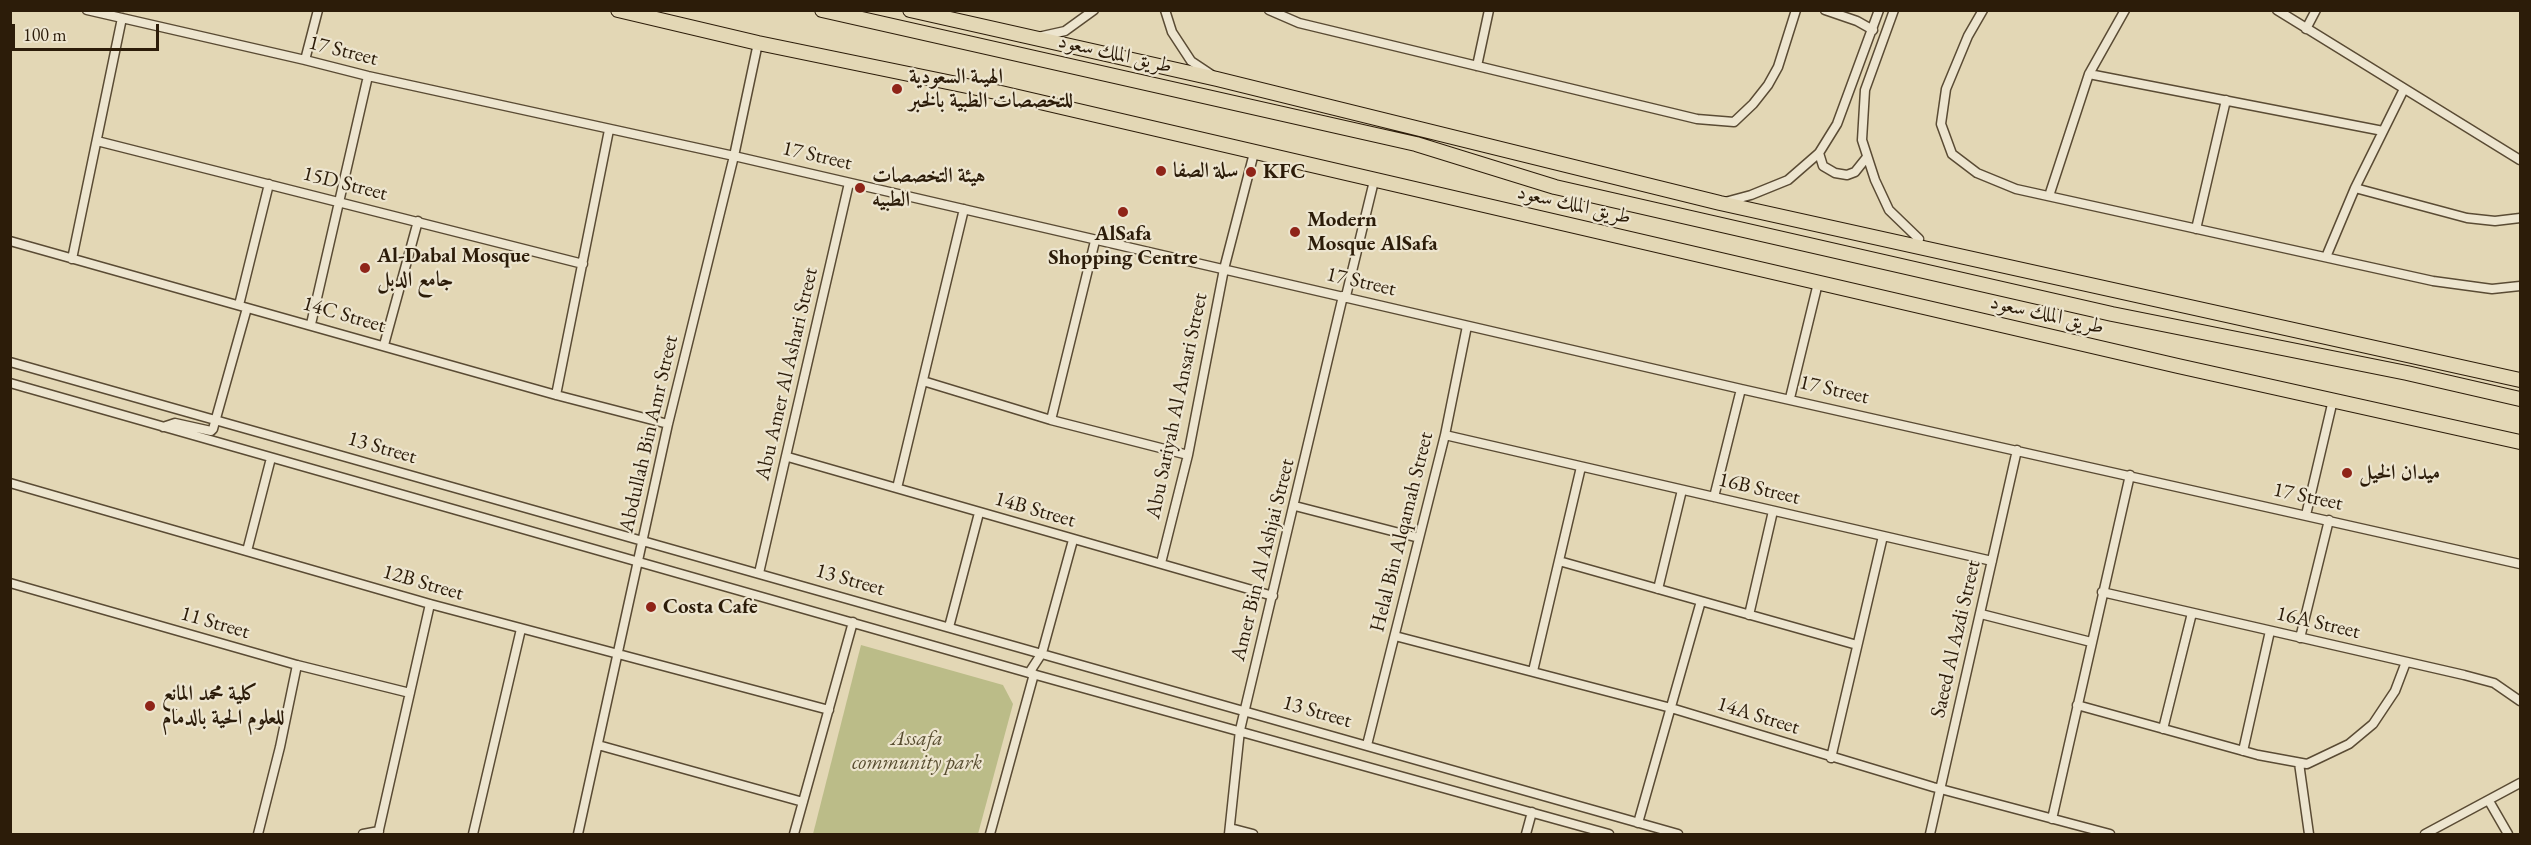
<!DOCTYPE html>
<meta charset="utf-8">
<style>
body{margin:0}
#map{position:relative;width:2531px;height:845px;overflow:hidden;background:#e3d7b5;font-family:"EB Garamond",serif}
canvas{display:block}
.frame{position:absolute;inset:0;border:12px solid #2c1c09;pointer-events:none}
.scale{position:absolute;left:12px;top:24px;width:147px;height:27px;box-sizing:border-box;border:3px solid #2c1c09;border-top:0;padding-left:8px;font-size:18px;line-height:21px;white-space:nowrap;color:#2c1c09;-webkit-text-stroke:4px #ede5cf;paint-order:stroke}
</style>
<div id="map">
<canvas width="2531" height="845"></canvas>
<div class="frame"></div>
<div class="scale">100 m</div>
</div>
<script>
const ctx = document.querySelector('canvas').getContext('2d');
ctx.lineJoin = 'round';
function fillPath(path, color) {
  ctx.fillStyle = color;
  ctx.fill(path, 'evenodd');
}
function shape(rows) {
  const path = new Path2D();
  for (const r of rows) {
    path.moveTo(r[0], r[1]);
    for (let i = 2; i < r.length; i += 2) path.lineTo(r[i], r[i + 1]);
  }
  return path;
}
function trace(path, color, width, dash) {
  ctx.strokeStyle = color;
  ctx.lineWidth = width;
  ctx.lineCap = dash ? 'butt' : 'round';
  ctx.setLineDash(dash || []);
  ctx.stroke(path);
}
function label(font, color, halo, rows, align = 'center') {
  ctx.font = font + ' "EB Garamond",Amiri,serif';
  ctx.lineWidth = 4.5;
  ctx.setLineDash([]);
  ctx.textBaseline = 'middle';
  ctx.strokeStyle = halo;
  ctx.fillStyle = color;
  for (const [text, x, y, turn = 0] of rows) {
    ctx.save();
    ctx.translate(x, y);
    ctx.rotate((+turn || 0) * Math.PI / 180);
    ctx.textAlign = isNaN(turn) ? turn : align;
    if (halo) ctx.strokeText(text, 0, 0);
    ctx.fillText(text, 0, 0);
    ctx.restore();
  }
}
const green = shape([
 [861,645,1003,685,1013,704,978,834,813,834]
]);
const minor = shape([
 [87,10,305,60,368,76,734,156,1741,389,2520,564],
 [1165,10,1172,32,1191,61,1212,75],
 [1269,10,1299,23,1697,119,1734,122,1753,104,1768,85,1778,67,1796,10],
 [1825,10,1857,21,1873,30],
 [1894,10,1865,90,1862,140,1875,180,1889,210,1919,239],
 [1983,10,1968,36,1946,89,1941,124,1952,154,1977,173,2016,189,2433,281,2492,289,2520,286],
 [2277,10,2520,160],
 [2306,29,2316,10],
 [1038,37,1065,31,1094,10],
 [305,60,318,10],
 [1477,66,1489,10],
 [2089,74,2383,131],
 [97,141,583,264],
 [1819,153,1823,166,1835,173,1847,175,1855,172,1867,157],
 [2355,188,2467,218,2495,221,2520,218],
 [2049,196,2089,74,2125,10],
 [1725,202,1751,195,1788,180,1819,153,1837,124,1879,10],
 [2196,229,2226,100],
 [10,241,556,395,668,424],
 [2326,257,2355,188,2404,89],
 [72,259,122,18],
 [1346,296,1374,181],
 [239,305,269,184],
 [311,324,368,76],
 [384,345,418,221],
 [10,362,1678,834],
 [923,381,1051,420,1188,455],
 [10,383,1029,673,1609,834],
 [556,395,609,130],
 [1790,398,1818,283],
 [1051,420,1095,241],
 [163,427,175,423,211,431,213,429,247,308],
 [1445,435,1992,561],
 [788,457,1273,596],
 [10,483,430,604,829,710],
 [897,488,964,209],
 [1714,497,1741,389],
 [1295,506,1419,538],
 [2306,515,2333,400],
 [247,551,271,458],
 [1559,561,1857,645],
 [1161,563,1188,455,1224,269,1254,153],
 [759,573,849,183],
 [10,583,297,665,410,693],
 [1658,589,1682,490],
 [2102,592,2464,675,2494,683,2520,701],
 [1981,614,2091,642],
 [1749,615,1773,511],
 [949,627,979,513],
 [1395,636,1671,708,1933,787,2110,834],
 [2300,638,2329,520],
 [1533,671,1581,467],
 [1029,673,1042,653,1073,540],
 [2077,705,2258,755,2307,764,2349,744,2373,724,2395,691,2406,662],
 [2163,729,2192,613],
 [598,745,803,802],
 [1367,745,1445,435,1467,326],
 [2243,751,2270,631],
 [1831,758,1883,536],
 [2299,763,2309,834],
 [2489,801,2508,834],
 [2052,819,2130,475],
 [1638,823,1701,601],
 [1230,828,1253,834],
 [258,834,280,747,297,665],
 [363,834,379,831],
 [378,834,430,604],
 [473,834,521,629],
 [578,834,668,424,734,156,758,43],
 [794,834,853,622],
 [990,834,1034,674],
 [1229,834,1240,730,1343,296],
 [1526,834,1532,812],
 [1930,834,2017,450],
 [2425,834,2520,783]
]);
const primary = shape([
 [618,10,758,43,1001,93,2178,366,2520,442],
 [822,10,1416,144,1555,187,2112,314,2407,373,2520,399],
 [910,10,1217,79,1720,203,2520,380]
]);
const markers = [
 [897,89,6,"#8f2418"],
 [1161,171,6,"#8f2418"],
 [1251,172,6,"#8f2418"],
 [860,188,6,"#8f2418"],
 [1123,212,6,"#8f2418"],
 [1295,232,6,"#8f2418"],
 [365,268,6,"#8f2418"],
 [2347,473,6,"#8f2418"],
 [651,607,6,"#8f2418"],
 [150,706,6,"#8f2418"]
];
const streetNames = [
 ["17 Street",343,51,14],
 ["طريق الملك سعود",1115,54,13],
 ["17 Street",817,156,13],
 ["15D Street",345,184,14],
 ["طريق الملك سعود",1574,205,13],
 ["17 Street",1361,282,13],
 ["14C Street",344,315,16],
 ["طريق الملك سعود",2047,315,13],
 ["Abu Amer Al Ashari Street",787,374,-77],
 ["17 Street",1834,390,13],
 ["Abu Sariyah Al Ansari Street",1177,406,-78],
 ["Abdullah Bin Amr Street",649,434,-77],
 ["13 Street",382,448,16],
 ["16B Street",1759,489,13],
 ["17 Street",2308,497,12],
 ["14B Street",1035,510,16],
 ["Helal Bin Alqamah Street",1402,532,-76],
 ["Amer Bin Al Ashjai Street",1263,560,-76],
 ["13 Street",850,580,16],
 ["12B Street",423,583,16],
 ["11 Street",215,623,16],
 ["16A Street",2318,623,13],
 ["Saeed Al Azdi Street",1956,639,-77],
 ["13 Street",1317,712,16],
 ["14A Street",1758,716,17]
];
const poiNames = [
 ["الهيىة السعودية",909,77],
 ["للتخصصات الطبية بالخبر",909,101],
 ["سلة الصفا",1173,171],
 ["KFC",1263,172],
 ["هيئة التخصصات",872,176],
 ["الطبيه",872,200],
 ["Modern",1307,220],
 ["Mosque AlSafa",1307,244],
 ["AlSafa",1123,234,"center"],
 ["Shopping Centre",1123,258,"center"],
 ["Al-Dabal Mosque",377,256],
 ["جامع الدبل",377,280],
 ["ميدان الخيل",2359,473],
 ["Costa Cafe",663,607],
 ["كلية محمد المانع",162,694],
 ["للعلوم الحية بالدمام",162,718]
];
const parkNames = [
 ["Assafa",917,739],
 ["community park",917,763]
];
fillPath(green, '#bbbc88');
trace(minor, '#5a4b34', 11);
trace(primary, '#2c1c09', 16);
trace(minor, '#ede5cf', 8);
trace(primary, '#e3d7b5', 14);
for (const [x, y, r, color] of markers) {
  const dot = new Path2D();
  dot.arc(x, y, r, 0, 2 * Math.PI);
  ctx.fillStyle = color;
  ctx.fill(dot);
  trace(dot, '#ede5cf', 2);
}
label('21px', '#2c1c09', '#ede5cf', streetNames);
label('bold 21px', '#2c1c09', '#ede5cf', poiNames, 'left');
label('italic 21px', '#574c2f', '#ede5cf', parkNames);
</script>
